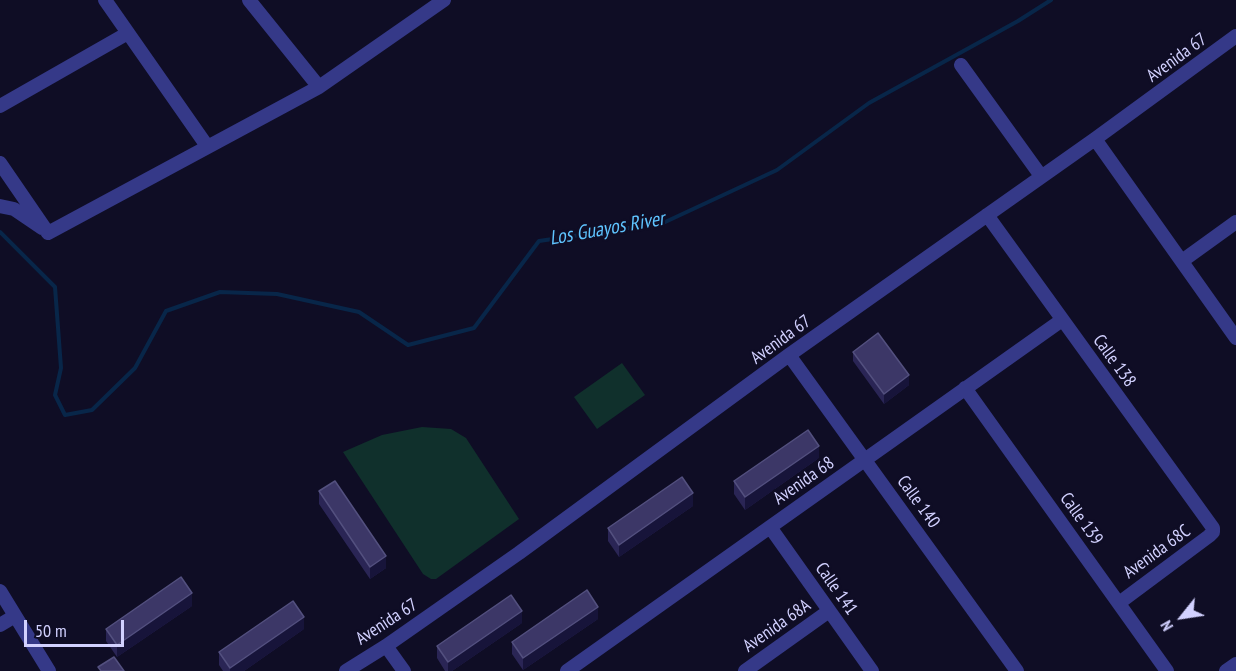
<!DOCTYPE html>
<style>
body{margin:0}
#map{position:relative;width:1236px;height:671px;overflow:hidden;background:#0f0d25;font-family:"PT Sans Narrow",sans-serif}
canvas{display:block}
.north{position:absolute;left:1152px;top:587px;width:60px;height:60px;-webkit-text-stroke:4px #0f0d25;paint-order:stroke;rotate:240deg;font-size:16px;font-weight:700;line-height:24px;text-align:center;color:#d2d1ff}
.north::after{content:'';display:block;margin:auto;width:21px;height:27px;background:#d2d1ff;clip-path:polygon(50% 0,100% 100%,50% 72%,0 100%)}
.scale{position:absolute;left:24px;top:620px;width:100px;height:27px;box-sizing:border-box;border:3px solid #d2d1ff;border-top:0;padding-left:8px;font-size:18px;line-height:21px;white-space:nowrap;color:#d2d1ff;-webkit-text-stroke:4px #0f0d25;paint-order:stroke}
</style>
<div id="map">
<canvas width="1236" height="671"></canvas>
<div class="north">N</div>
<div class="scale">50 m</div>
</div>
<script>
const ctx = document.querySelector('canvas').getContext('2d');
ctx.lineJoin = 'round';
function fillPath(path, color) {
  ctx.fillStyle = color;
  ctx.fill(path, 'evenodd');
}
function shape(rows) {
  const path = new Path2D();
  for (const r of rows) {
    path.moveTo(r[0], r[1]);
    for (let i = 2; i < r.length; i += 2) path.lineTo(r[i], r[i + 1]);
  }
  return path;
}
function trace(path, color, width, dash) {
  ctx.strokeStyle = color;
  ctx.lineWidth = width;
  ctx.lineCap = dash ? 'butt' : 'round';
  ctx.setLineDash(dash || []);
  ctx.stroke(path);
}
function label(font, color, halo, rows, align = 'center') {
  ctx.font = font + ' "PT Sans Narrow",sans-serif';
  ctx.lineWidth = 5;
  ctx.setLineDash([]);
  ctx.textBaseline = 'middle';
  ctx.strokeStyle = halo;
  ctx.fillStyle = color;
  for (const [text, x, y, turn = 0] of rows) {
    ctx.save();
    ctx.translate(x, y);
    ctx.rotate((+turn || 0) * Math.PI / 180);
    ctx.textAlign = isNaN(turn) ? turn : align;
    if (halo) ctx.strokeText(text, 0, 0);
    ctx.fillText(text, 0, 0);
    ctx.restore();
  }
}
const green = shape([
 [622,363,645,395,597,429,574,397],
 [422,427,451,429,466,438,519,519,436,579,431,579,423,574,343,452,382,435]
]);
const stream = shape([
 [0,232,55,287,61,368,55,395,65,415,92,410,135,368,166,311,220,292,277,294,359,312,408,345,474,328,539,241,663,223,777,170,869,103,1018,21,1051,0]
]);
const minor = shape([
 [105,0,207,146],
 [249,0,319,87],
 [961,65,1041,176],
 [0,106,128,33],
 [1095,139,1236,338],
 [0,163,48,233],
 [0,206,14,209,42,228],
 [987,215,1213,528,1213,532,1209,536,1119,603],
 [48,233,319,87,444,0],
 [1182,261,1236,222],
 [789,355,1017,671],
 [965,388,1167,671],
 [770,527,872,671],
 [0,591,49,671],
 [0,625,15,616],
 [386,646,404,671],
 [346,671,386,646,519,553,789,355,1095,139,1236,36],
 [567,671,1062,320],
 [745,671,829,611],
 [1226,671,1236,664]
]);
const wall = shape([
 [853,352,909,385,884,404,853,361],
 [819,458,745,510,734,494,734,481],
 [319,491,386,568,370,579,319,504],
 [693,506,619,557,608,541,608,528],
 [192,606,117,657,106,641,106,629],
 [598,619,523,670,512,654,512,642],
 [522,623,452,671,445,671,437,658,437,646],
 [304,629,244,671,223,671,219,665,219,652]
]);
const shadedWall = shape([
 [909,375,909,385,884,404,884,394],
 [819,446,819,458,745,510,745,497],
 [693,493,693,506,619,557,619,545],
 [386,556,386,568,370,579,370,567],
 [192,593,192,606,117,657,117,645],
 [598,607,598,619,523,670,523,658],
 [522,611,522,623,452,671,448,671,448,662],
 [304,617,304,629,244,671,230,671,230,668]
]);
const building = shape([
 [878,333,909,375,884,394,853,352,878,333],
 [808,430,819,446,745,497,734,481,808,430],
 [682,477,693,493,619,545,608,528,682,477],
 [335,481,386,556,370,567,319,491,335,481],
 [181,577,192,593,117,645,106,629,181,577],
 [587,590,598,607,523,658,512,642,587,590],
 [511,595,522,611,448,662,437,646,511,595],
 [293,601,304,617,230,668,219,652,293,601],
 [114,657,124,671,101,671,98,667,114,657]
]);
const streetNames = [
 ["Avenida 67",1177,58,-36],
 ["Avenida 67",781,340,-36],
 ["Calle 138",1114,361,54],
 ["Avenida 68",804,481,-35],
 ["Calle 140",918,502,54],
 ["Calle 139",1081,519,54],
 ["Avenida 68C",1157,552,-36],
 ["Calle 141",836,589,55],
 ["Avenida 67",387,622,-33],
 ["Avenida 68A",777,626,-35]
];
const waterNames = [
 ["Los Guayos River",607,229,-10]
];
fillPath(green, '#10302c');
trace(stream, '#082649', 4);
trace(minor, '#353988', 14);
fillPath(wall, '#2a2555');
fillPath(shadedWall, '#17143a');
fillPath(building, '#3c3767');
trace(building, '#53507f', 1.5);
label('18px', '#d2d1ff', '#0f0d25', streetNames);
label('italic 20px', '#5fc4ff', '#0f0d25', waterNames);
</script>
